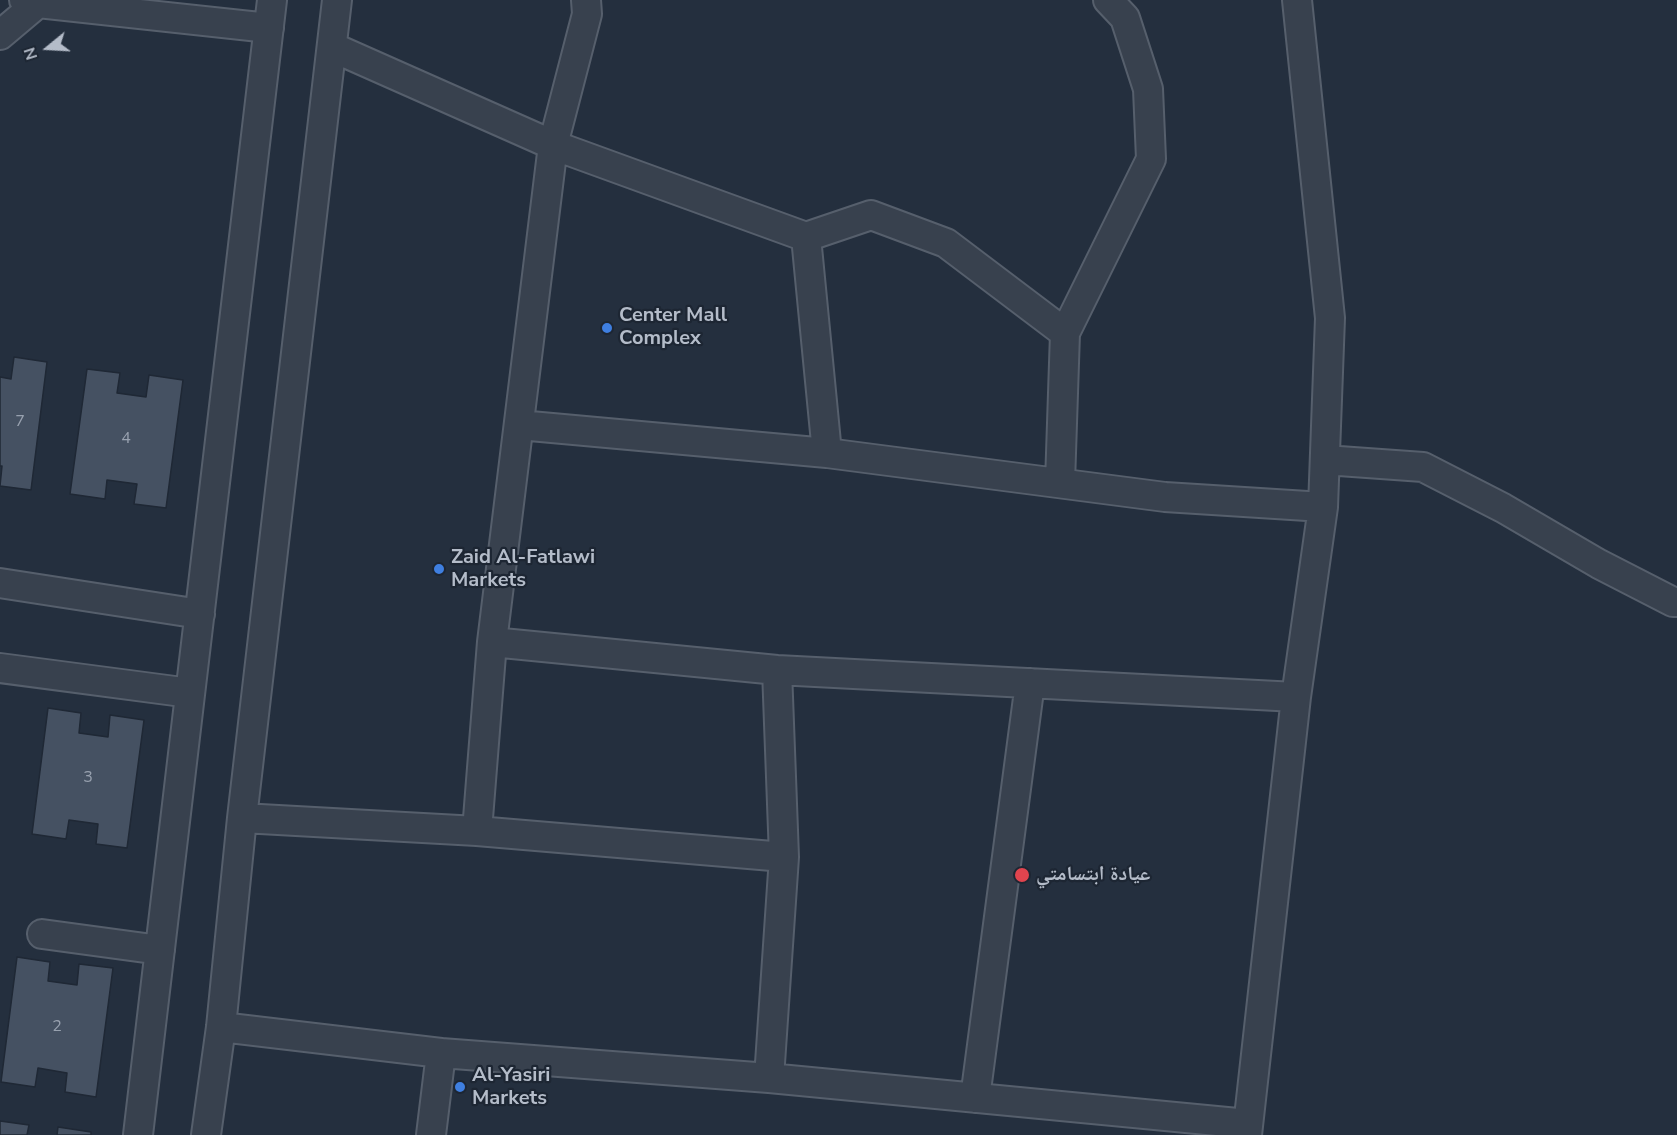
<!DOCTYPE html>
<meta charset="utf-8">
<style>
body{margin:0}
#map{position:relative;width:1677px;height:1135px;overflow:hidden;background:#242f3e;font-family:"Nunito Sans",sans-serif}
canvas{display:block}
.north{position:absolute;left:18px;top:18px;width:60px;height:60px;-webkit-text-stroke:4px #1d2633;paint-order:stroke;rotate:252deg;font-size:16px;font-weight:700;line-height:24px;text-align:center;color:#b4bcc9}
.north::after{content:'';display:block;margin:auto;width:21px;height:27px;background:#b4bcc9;clip-path:polygon(50% 0,100% 100%,50% 72%,0 100%)}
</style>
<div id="map">
<canvas width="1677" height="1135"></canvas>
<div class="north">N</div>
</div>
<script>
const ctx = document.querySelector('canvas').getContext('2d');
ctx.lineJoin = 'round';
function fillPath(path, color) {
  ctx.fillStyle = color;
  ctx.fill(path, 'evenodd');
}
function shape(rows) {
  const path = new Path2D();
  for (const r of rows) {
    path.moveTo(r[0], r[1]);
    for (let i = 2; i < r.length; i += 2) path.lineTo(r[i], r[i + 1]);
  }
  return path;
}
function trace(path, color, width, dash) {
  ctx.strokeStyle = color;
  ctx.lineWidth = width;
  ctx.lineCap = dash ? 'butt' : 'round';
  ctx.setLineDash(dash || []);
  ctx.stroke(path);
}
function label(font, color, halo, rows, align = 'center') {
  ctx.font = font + ' "Nunito Sans","Noto Naskh Arabic",sans-serif';
  ctx.lineWidth = 4.5;
  ctx.setLineDash([]);
  ctx.textBaseline = 'middle';
  ctx.strokeStyle = halo;
  ctx.fillStyle = color;
  for (const [text, x, y, turn = 0] of rows) {
    ctx.save();
    ctx.translate(x, y);
    ctx.rotate((+turn || 0) * Math.PI / 180);
    ctx.textAlign = isNaN(turn) ? turn : align;
    if (halo) ctx.strokeText(text, 0, 0);
    ctx.fillText(text, 0, 0);
    ctx.restore();
  }
}
const building = shape([
 [14,357,47,362,31,490,0,486,2,466,0,466,0,377,11,379,14,357],
 [87,369,120,373,117,393,146,397,149,375,183,380,166,508,134,504,137,484,107,480,105,499,70,494,87,369],
 [48,708,81,713,79,733,108,737,110,715,144,720,127,848,96,844,98,824,69,820,66,839,32,834,48,708],
 [17,957,50,962,48,981,77,985,79,964,113,968,96,1097,65,1092,67,1073,38,1068,35,1087,1,1082,17,957],
 [0,1121,29,1125,27,1135,0,1135,0,1121],
 [58,1127,91,1132,91,1135,57,1135,58,1127]
]);
const minor = shape([
 [24,0,38,3,269,28],
 [1297,0,1330,318,1323,507],
 [0,35,38,3],
 [332,47,553,145,806,237,827,453,1165,497,1323,507,1296,697,1247,1135],
 [806,237,871,215,946,243,1065,333],
 [519,425,827,453],
 [1325,460,1423,467,1503,508,1599,564,1673,602,1677,602],
 [1060,483,1065,333,1151,159,1148,89,1125,18,1108,0],
 [0,583,200,614],
 [492,642,553,145,587,14,586,0],
 [0,668,190,693],
 [242,818,477,831,492,642,777,670,1296,697],
 [477,831,784,857],
 [42,934,160,950],
 [221,1027,441,1053,769,1078,1248,1124],
 [769,1078,784,857,777,670],
 [975,1098,1030,683],
 [138,1135,272,0],
 [206,1135,221,1027,242,818,337,0],
 [431,1135,441,1053]
]);
const markers = [
 [607,328,6,"#3f7fe0"],
 [439,569,6,"#3f7fe0"],
 [1022,875,8,"#e0444e"],
 [460,1087,6,"#3f7fe0"]
];
const numberNames = [
 ["7",20,422],
 ["4",126,439],
 ["3",88,778],
 ["2",57,1027]
];
const poiNames = [
 ["Center Mall",619,316],
 ["Complex",619,339],
 ["Zaid Al-Fatlawi",451,558],
 ["Markets",451,581],
 ["عيادة ابتسامتي",1036,875],
 ["Al-Yasiri",472,1076],
 ["Markets",472,1099]
];
fillPath(building, '#455162');
trace(building, '#1f2835', 1.5);
trace(minor, '#565f6c', 32);
trace(minor, '#38414e', 28);
for (const [x, y, r, color] of markers) {
  const dot = new Path2D();
  dot.arc(x, y, r, 0, 2 * Math.PI);
  ctx.fillStyle = color;
  ctx.fill(dot);
  trace(dot, '#1d2633', 2);
}
label('16px', '#98a1af', null, numberNames);
label('bold 20px', '#b4bcc9', '#1d2633', poiNames, 'left');
</script>
